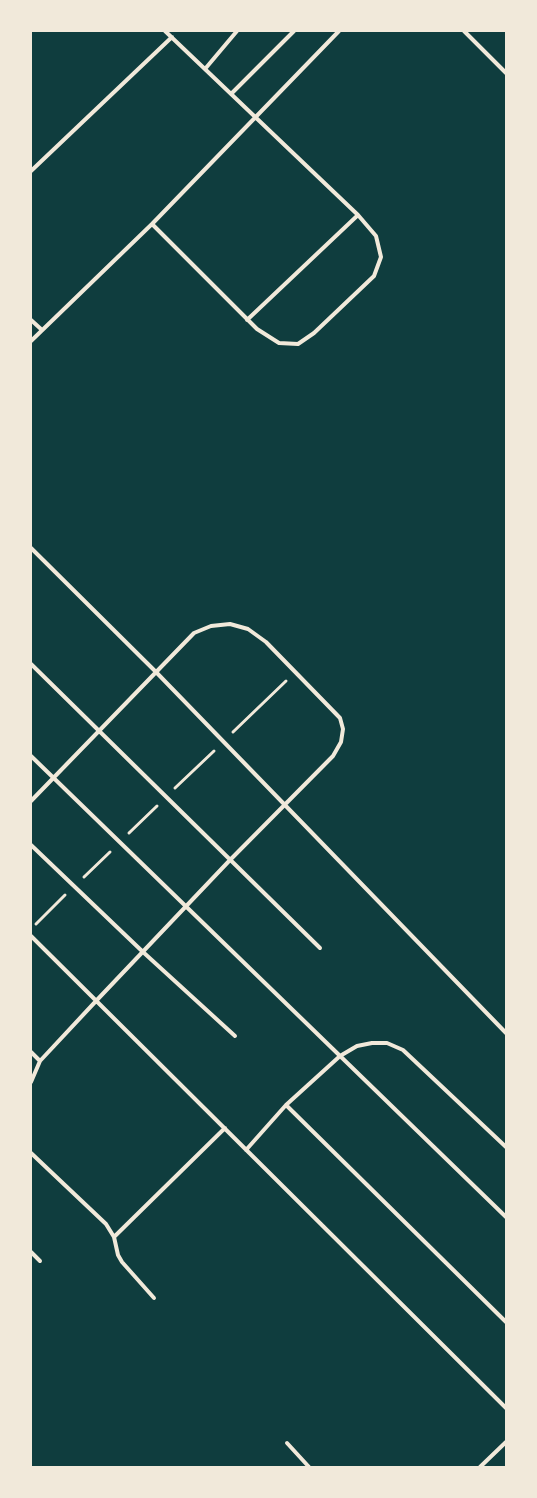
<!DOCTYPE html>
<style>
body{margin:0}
#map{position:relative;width:537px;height:1498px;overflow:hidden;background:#0f3d3e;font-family:Karla,sans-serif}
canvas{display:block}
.frame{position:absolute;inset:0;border:32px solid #f1e9da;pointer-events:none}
</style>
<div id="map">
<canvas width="537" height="1498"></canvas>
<div class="frame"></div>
</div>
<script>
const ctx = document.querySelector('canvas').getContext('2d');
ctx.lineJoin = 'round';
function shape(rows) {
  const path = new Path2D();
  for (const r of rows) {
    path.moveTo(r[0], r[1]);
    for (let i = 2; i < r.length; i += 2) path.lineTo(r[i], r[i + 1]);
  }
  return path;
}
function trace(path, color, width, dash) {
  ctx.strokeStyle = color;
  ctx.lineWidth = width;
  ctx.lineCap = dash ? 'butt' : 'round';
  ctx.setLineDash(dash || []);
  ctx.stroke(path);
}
const path = shape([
 [233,732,286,681],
 [175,788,214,751],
 [129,833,157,806],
 [84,877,110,852],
 [36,924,65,895]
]);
const service = shape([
 [464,31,506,73],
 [205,69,237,31],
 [231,94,294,31],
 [31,171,172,37],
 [152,224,257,329,279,343,298,344,314,333,374,276,381,257,376,236,358,215,165,31],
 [31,320,42,330],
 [247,320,358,215],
 [31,341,152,224,339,31],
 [31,548,155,671,506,1033],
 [31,664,320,948],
 [31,756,506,1217],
 [31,801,194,633,211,626,230,624,248,629,266,642,340,718,343,729,341,742,333,756,230,860,96,1001,40,1061,31,1082],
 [31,845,143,952,235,1036],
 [31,936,506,1408],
 [31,1052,40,1061],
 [286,1105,506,1322],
 [246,1150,286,1105,340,1056,357,1046,372,1043,387,1043,403,1050,506,1147],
 [31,1153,106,1224,114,1237,118,1255,122,1262,154,1298],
 [114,1237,225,1128],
 [31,1252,40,1261],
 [287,1443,309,1467],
 [480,1467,506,1442]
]);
trace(path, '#f1e9da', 3);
trace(service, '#f1e9da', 4);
</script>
